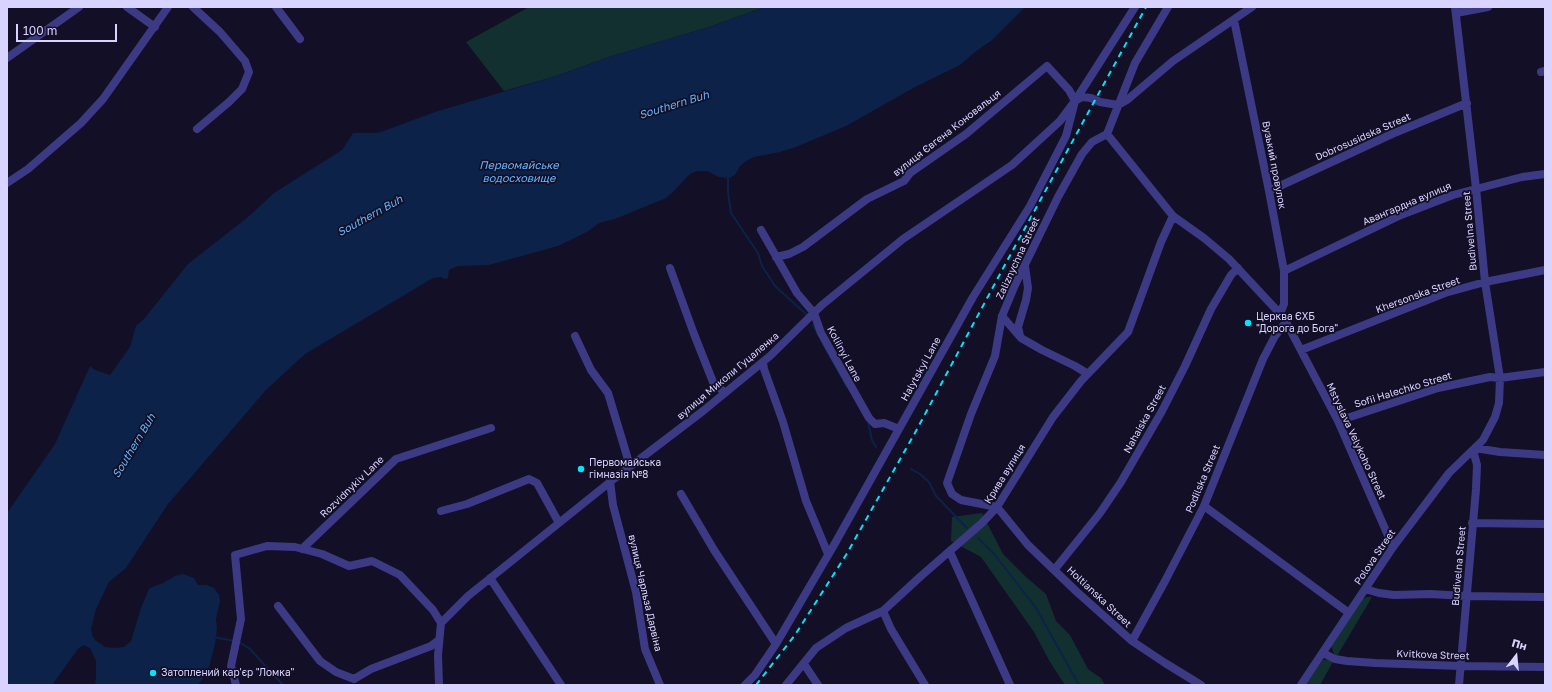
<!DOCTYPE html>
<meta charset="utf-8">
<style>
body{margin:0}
#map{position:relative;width:1552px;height:692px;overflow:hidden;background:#130f26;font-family:"Golos Text",sans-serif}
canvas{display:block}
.frame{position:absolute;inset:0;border:8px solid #d9d4ff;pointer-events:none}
.north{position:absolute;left:1496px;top:636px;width:40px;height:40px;-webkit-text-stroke:3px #130f26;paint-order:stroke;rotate:16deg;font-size:11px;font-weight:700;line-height:16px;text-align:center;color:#d9d4ff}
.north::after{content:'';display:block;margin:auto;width:14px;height:18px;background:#d9d4ff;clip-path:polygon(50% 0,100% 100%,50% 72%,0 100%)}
.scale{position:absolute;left:16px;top:24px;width:101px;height:18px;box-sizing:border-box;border:2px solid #d9d4ff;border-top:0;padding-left:5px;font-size:12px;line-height:14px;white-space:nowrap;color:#d9d4ff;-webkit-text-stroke:3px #130f26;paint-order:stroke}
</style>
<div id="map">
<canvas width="1552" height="692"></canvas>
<div class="frame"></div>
<div class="north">Пн</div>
<div class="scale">100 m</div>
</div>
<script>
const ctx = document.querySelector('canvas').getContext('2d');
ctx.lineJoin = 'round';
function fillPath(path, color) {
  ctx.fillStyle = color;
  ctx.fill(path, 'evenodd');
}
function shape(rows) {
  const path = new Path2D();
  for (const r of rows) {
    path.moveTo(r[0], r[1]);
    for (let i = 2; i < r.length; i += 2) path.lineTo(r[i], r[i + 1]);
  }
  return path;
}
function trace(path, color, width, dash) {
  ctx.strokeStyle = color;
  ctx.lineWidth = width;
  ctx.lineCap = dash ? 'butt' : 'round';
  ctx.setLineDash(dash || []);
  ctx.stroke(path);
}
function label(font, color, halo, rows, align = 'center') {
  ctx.font = font + ' "Golos Text",sans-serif';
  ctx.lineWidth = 3.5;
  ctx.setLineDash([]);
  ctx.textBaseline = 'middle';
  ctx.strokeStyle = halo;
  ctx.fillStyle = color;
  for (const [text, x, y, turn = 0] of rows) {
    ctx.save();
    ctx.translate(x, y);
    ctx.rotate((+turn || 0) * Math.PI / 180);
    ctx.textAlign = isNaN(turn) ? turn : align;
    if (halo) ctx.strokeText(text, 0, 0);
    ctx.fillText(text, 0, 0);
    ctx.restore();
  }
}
const green = shape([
 [529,7,765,7,709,27,612,56,553,77,504,91,466,42],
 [982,513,1003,554,1026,577,1046,594,1056,621,1070,635,1088,669,1101,678,1105,685,1065,685,1050,662,1034,632,981,557,951,541,952,517],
 [1367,597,1372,597,1337,656,1335,656,1331,646,1356,609,1363,599],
 [1329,659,1334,660,1320,685,1305,685,1323,660]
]);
const water = shape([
 [765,7,1025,7,991,41,975,52,960,65,915,87,846,126,796,147,780,152,754,157,746,161,740,166,735,175,729,178,719,177,707,171,697,171,690,174,671,194,666,198,615,219,599,223,587,232,558,246,489,265,458,266,449,270,448,278,445,279,441,277,433,278,305,354,266,390,168,504,126,568,109,582,96,609,91,629,92,635,95,640,105,647,116,648,124,647,131,641,141,608,149,589,152,587,163,583,175,576,183,574,194,578,198,585,207,585,214,588,219,595,220,601,216,619,217,629,215,644,208,671,198,685,95,685,96,676,96,661,90,648,83,645,78,649,52,685,7,685,7,513,55,444,90,366,95,370,110,375,130,347,136,326,144,319,188,264,248,217,274,193,342,150,353,133,375,133,381,132,435,112,553,77,612,56,709,27]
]);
const stream = shape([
 [728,177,728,192,731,213,758,253,762,266,775,286,807,315],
 [813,325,817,333],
 [823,344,847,387],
 [868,422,872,440,876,447],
 [911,469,920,474,929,482,936,496,967,528],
 [978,538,995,555,1036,608,1079,685],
 [214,637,234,641],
 [239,642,250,649,283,685]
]);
const minor = shape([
 [127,7,155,27],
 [193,7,220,32,245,61,249,72,242,89,229,102,197,129],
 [276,7,300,39],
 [1168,7,1135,63,1107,134,1092,142,1082,154,1058,197,1015,285,1002,316,995,356,971,414,947,483,952,494,961,500,997,507,1028,545,1077,592,1132,641,1165,663,1201,685],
 [1456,13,1488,7],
 [1234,20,1269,191,1284,271,1284,304,1280,314],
 [7,58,79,7],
 [1541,72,1545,71],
 [1107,134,1173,216,1204,238,1229,259,1284,318,1338,421,1393,547],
 [7,183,28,169,81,123,103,99,168,7],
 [1269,191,1392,134,1467,103],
 [761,230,797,293,814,313,821,333,869,418,875,424,884,423,899,429],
 [776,257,789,254,803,247,867,199,904,181,910,173,966,134,1047,66,1069,90,1075,101],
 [670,268,694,334,713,382,725,393],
 [1284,271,1401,215,1453,195,1522,177,1545,174],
 [1002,316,1021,338,1042,350,1075,366,1088,374],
 [575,336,591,370,608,393,630,466],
 [1020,336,1018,327,1026,300,1028,288,1025,266],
 [1301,350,1445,293,1485,282,1545,270],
 [763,362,764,369,783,422,806,501,828,554],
 [1338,421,1438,388,1490,377,1500,378,1545,372],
 [1475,448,1500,452,1545,455],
 [610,481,613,505,636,592,645,649,660,685],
 [681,494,714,550,776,644],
 [1204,506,1349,613],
 [441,511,467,504,529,479,537,483,559,523],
 [1472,523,1545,524],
 [302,549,396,459,491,428],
 [950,552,1010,685],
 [1055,569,1100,513,1121,482,1162,411,1185,366,1211,309,1231,275,1238,268],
 [490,578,561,685],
 [1365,589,1379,593,1394,595,1430,594,1466,596,1545,597],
 [278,606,320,661,336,672,354,679,371,669,431,646,439,640],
 [883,611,891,629,925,685],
 [1132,641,1165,581,1204,506,1263,359,1275,336,1286,322],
 [1323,653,1335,659,1347,661,1375,663,1460,666,1545,667],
 [804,664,818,685],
 [236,685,231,666,241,619,235,555,267,546,295,547,322,554,349,566,372,561,400,575,433,610,441,623],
 [439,685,438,655,441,623,468,596,615,478,703,411,770,356,822,305,903,239,1012,165,1060,121,1075,101,1082,97,1091,98,1100,102,1118,105,1127,100,1173,61,1252,7],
 [745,685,755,675,776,644,834,545,973,297,1030,206,1066,136,1075,101,1135,7],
 [786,685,816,648,846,628,883,611,921,576,982,523,997,507,1053,417,1081,381,1128,332,1161,242,1173,216],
 [1301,685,1393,547,1449,473,1483,440,1495,417,1499,403,1500,378,1485,282,1476,188,1455,7],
 [1459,685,1476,489,1477,465,1473,450]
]);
const rail = shape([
 [756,685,795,635,846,555,916,431,1007,261,1146,7]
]);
const markers = [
 [1248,323,4,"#00e5ff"],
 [581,469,4,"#00e5ff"],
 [153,673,4,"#00e5ff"]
];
const streetNames = [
 ["вулиця Євгена Коновальця",947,133,-38],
 ["Dobrosusidska Street",1363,137,-24],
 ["Вузький провулок",1274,165,79],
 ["Авангардна вулиця",1407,204,-23],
 ["Budivelna Street",1470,231,-95],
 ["Zaliznychna Street",1018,258,-65],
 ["Khersonska Street",1418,295,-20],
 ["Koliinyi Lane",844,354,62],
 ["Halytskyi Lane",921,369,-61],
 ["вулиця Миколи Гуцаленка",728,376,-40],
 ["Sofii Halechko Street",1403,390,-17],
 ["Nahaiska Street",1145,419,-61],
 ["Mstyslava Velykoho Street",1356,441,65],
 ["Крива вулиця",1005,474,-58],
 ["Podilska Street",1203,479,-67],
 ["Rozvidnykiv Lane",352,487,-44],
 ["Polova Street",1375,557,-56],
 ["Budivelna Street",1459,566,-85],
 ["вулиця Чарльза Дарвіна",645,593,77],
 ["Holtianska Street",1099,597,43],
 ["Kvitkova Street",1433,655,2]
];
const poiNames = [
 ["Церква ЄХБ",1256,317],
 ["\"Дорога до Бога\"",1256,329],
 ["Первомайська",589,463],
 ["гімназія №8",589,475],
 ["Затоплений кар'єр \"Ломка\"",161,673]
];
const waterNames = [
 ["Southern Buh",674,105,-17],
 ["Первомайське",519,166],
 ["водосховище",519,179],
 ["Southern Buh",370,216,-29],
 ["Southern Buh",134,446,-59]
];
fillPath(green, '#12302f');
fillPath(water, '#0c2248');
trace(stream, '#0c2248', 2);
trace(minor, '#3d3a85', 8);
trace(rail, '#00e5ff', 2, [6, 5]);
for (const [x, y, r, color] of markers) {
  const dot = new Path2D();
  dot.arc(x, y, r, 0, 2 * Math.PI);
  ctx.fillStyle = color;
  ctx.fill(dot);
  trace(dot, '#130f26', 1.5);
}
label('10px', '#d9d4ff', '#130f26', streetNames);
label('10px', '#d9d4ff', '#130f26', poiNames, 'left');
label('italic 11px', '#62b6ff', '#130f26', waterNames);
</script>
